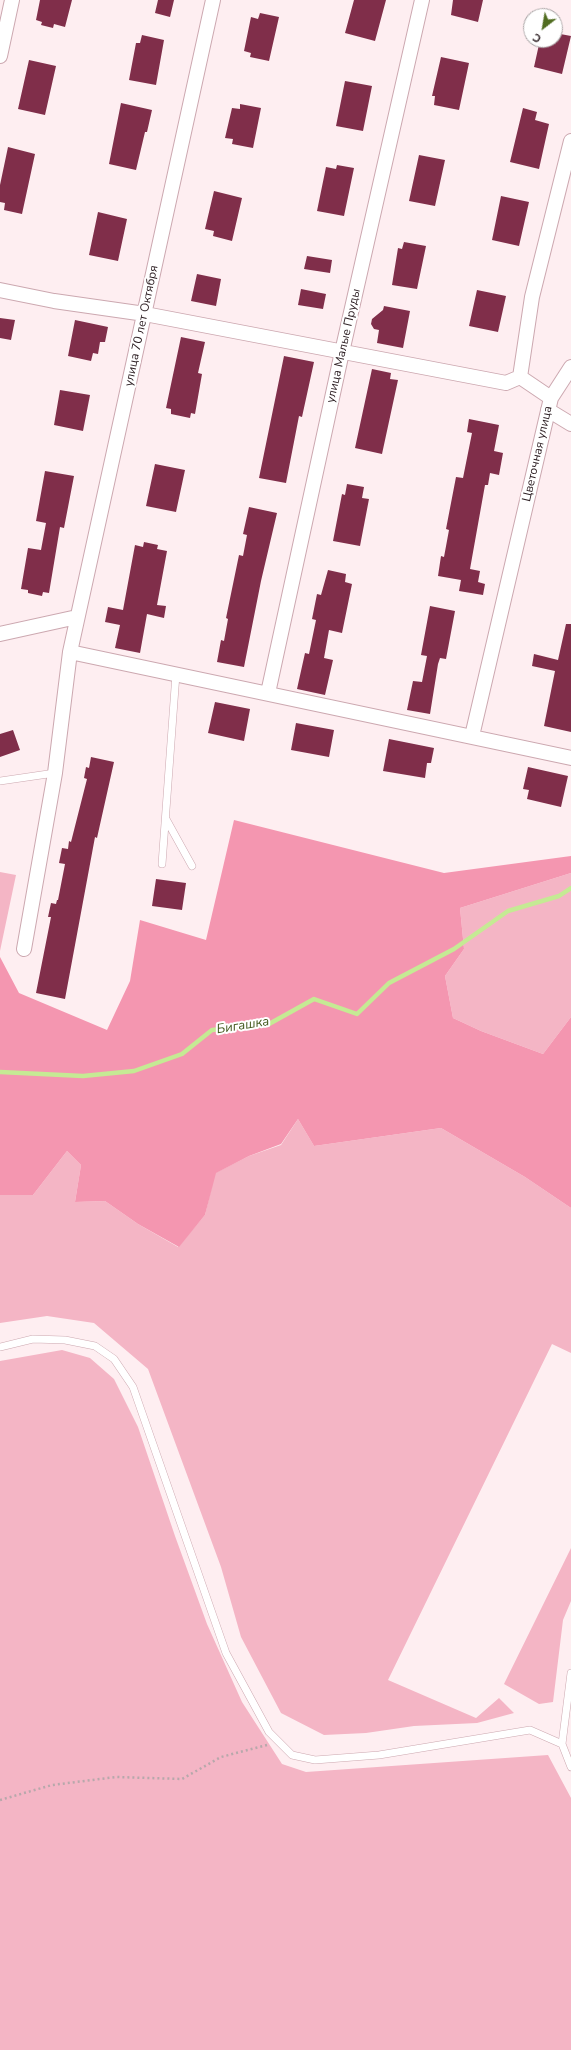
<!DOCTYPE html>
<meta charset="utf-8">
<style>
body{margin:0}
#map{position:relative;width:571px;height:2050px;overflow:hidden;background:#feeef1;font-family:"Nunito Sans",sans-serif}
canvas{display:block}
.north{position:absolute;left:523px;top:8px;width:40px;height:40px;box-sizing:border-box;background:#fff;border:1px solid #aba6a7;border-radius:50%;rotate:211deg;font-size:11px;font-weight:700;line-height:16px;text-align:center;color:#2e2024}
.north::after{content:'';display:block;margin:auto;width:14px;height:18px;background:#516d21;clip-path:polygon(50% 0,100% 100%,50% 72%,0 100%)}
</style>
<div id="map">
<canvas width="571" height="2050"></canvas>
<div class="north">С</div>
</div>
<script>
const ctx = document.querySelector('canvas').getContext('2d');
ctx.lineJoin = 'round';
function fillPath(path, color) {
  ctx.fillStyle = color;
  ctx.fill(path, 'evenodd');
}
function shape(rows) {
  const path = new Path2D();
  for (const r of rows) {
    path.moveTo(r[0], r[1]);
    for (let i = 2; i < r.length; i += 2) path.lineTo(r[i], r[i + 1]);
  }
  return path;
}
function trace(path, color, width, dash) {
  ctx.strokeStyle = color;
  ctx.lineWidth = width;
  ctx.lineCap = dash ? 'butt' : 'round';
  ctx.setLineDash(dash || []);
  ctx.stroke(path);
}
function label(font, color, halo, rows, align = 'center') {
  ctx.font = font + ' "Nunito Sans",sans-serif';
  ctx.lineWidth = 4;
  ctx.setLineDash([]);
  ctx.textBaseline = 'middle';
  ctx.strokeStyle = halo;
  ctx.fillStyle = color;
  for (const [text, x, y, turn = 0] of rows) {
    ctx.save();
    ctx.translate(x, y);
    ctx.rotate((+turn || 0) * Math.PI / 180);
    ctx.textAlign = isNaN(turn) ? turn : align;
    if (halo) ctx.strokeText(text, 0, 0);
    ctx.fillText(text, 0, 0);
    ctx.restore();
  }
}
const green = shape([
 [0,872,16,875,0,951],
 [571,873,571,1017,543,1054,481,1031,453,1018,445,976,464,949,460,908],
 [298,1119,314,1146,441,1128,525,1177,571,1208,571,1353,552,1344,388,1680,476,1718,499,1698,514,1713,477,1723,414,1726,366,1733,324,1735,281,1713,241,1637,221,1567,148,1369,94,1323,47,1316,0,1323,0,1195,33,1195,67,1151,81,1165,75,1202,105,1201,138,1224,178,1247,205,1215,215,1173,249,1156,281,1145],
 [62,1350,90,1358,114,1379,138,1427,175,1536,207,1624,242,1702,282,1764,306,1772,548,1755,571,1798,571,2050,0,2050,0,1361],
 [571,1548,571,1601,563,1620,553,1702,539,1704,504,1684]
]);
const forest = shape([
 [234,820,444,873,571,856,571,873,460,908,464,949,445,976,453,1018,481,1031,543,1054,571,1017,571,1208,525,1177,441,1128,314,1146,298,1119,281,1144,249,1156,216,1173,205,1215,179,1247,138,1224,105,1201,75,1202,81,1165,67,1151,33,1195,0,1195,0,957,19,993,107,1030,130,981,140,920,206,940]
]);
const stream = shape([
 [0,1072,83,1076,134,1071,182,1054,212,1030,269,1024,314,999,357,1014,389,983,454,949,508,911,559,896,571,888]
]);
const building = shape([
 [40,0,72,0,65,27,54,24,53,28,41,25,42,22,36,20],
 [158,0,174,0,170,17,155,13],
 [354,0,386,0,375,41,345,33],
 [453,0,483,0,478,22,451,15],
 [260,13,279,17,269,61,250,57,251,53,244,51,251,17,258,19],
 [555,33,571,36,562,74,534,67,540,40,555,40],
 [142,35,164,40,156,85,129,80,136,43,140,43],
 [441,57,469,63,459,110,434,105,435,96,432,96],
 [29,60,56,66,45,115,18,109],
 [345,81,372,86,363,131,336,126],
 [121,103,152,110,147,132,145,132,136,170,109,164],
 [240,104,261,108,253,148,232,144,233,139,225,138,232,108,240,109],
 [523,108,537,112,535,120,549,124,539,169,510,162],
 [8,147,35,154,22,214,4,210,5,203,0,202,0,185],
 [419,155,445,160,435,206,409,201],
 [337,165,354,168,344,216,317,211,326,167,336,169],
 [214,191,242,198,232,241,213,236,214,231,205,229],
 [501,196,529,202,519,246,492,240],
 [98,212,127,219,118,261,89,255],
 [404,242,426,246,417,289,392,285,398,248,402,249],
 [307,256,332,260,330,273,304,269],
 [197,274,221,279,216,306,191,301],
 [301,289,326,294,323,309,298,305],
 [477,290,506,296,498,332,469,326],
 [384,306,410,311,403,348,377,343,379,330,374,329,371,324,372,319,383,310],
 [0,318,15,320,11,340,0,338],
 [75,320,108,327,105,342,100,342,98,354,93,353,91,361,68,356],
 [181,337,205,342,198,373,202,374,195,414,191,413,190,418,171,414,171,409,166,408],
 [284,356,314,362,302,417,299,416,286,483,259,478],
 [372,369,391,373,390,379,398,380,382,454,355,448],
 [60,390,90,395,83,431,54,425],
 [469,419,499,425,494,451,503,453,499,475,490,473,488,485,485,485,470,569,480,571,478,582,485,584,483,595,459,591,461,580,438,576,441,556,444,557,449,530,446,529,456,477,463,478,472,433,467,432],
 [155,464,185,470,176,512,146,506],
 [45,471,74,476,64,528,60,527,49,593,43,592,42,596,28,593,28,590,21,589,28,548,41,550,46,523,36,521],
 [347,484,364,487,362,498,369,499,360,546,333,541,342,494,345,495],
 [249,507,277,513,261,581,244,667,217,662,221,640,224,641,228,619,226,618,239,555,243,556,247,535,243,534],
 [144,542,158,545,157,549,167,551,157,605,166,606,164,618,147,614,140,653,115,648,120,625,105,622,108,607,123,610,135,545,143,547],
 [328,570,346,574,345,582,352,584,342,633,329,630,324,658,333,660,325,695,297,689,305,653,309,654,316,620,312,619,317,594,321,595],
 [430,606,455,611,446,659,440,658,438,664,430,714,407,710,413,681,422,682,427,656,421,655],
 [566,624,571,624,571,732,544,726,555,671,532,666,534,654,558,660],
 [215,702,250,709,244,741,208,733],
 [296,723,334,730,329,757,291,750],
 [13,730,20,750,0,757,0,734],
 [389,739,434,748,431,763,427,763,425,778,383,771],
 [91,757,114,762,97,838,95,837,65,999,36,993,51,917,48,917,51,903,56,904,57,900,58,900,65,864,59,863,62,848,68,849,69,841,71,842,87,779,84,778,86,767,89,768],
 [528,767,568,776,561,807,527,799,529,790,523,789],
 [156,879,186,883,182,910,152,906]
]);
const path = shape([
 [0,1800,52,1785,116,1777,182,1779,221,1757,267,1745]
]);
const lane = shape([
 [0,781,55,773],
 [166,819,192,866],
 [162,864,176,674],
 [0,1347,33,1339,65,1340,95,1346,114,1359,133,1387,226,1653,269,1732,292,1755,315,1760,379,1755,530,1730,562,1744,571,1767],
 [562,1744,571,1673]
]);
const street = shape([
 [0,56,12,0],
 [0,290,54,301,145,314,506,383,520,377],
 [520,377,532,297,571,141],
 [520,377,551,398],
 [548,410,571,424],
 [0,634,77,617],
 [70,652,571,758],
 [268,693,342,352,422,0],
 [472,736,551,398,571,367],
 [24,949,55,773,70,652,213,0]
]);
const streetNames = [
 ["улица 70 лет Октября",142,326,-78],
 ["улица Малые Пруды",344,346,-77],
 ["Цветочная улица",538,454,-77]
];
const waterNames = [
 ["Бигашка",243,1026,-9]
];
fillPath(green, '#f4b5c5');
fillPath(forest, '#f496b0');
trace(stream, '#c5ea94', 4.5);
fillPath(building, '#802e4a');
trace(lane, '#cca8b0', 8);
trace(street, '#cca8b0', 16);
trace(path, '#b7a8ab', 2.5, [2, 3]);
trace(lane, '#fff', 7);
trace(street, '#fff', 14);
label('12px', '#2e2024', '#fff', streetNames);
label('italic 13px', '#42581d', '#fff', waterNames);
</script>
